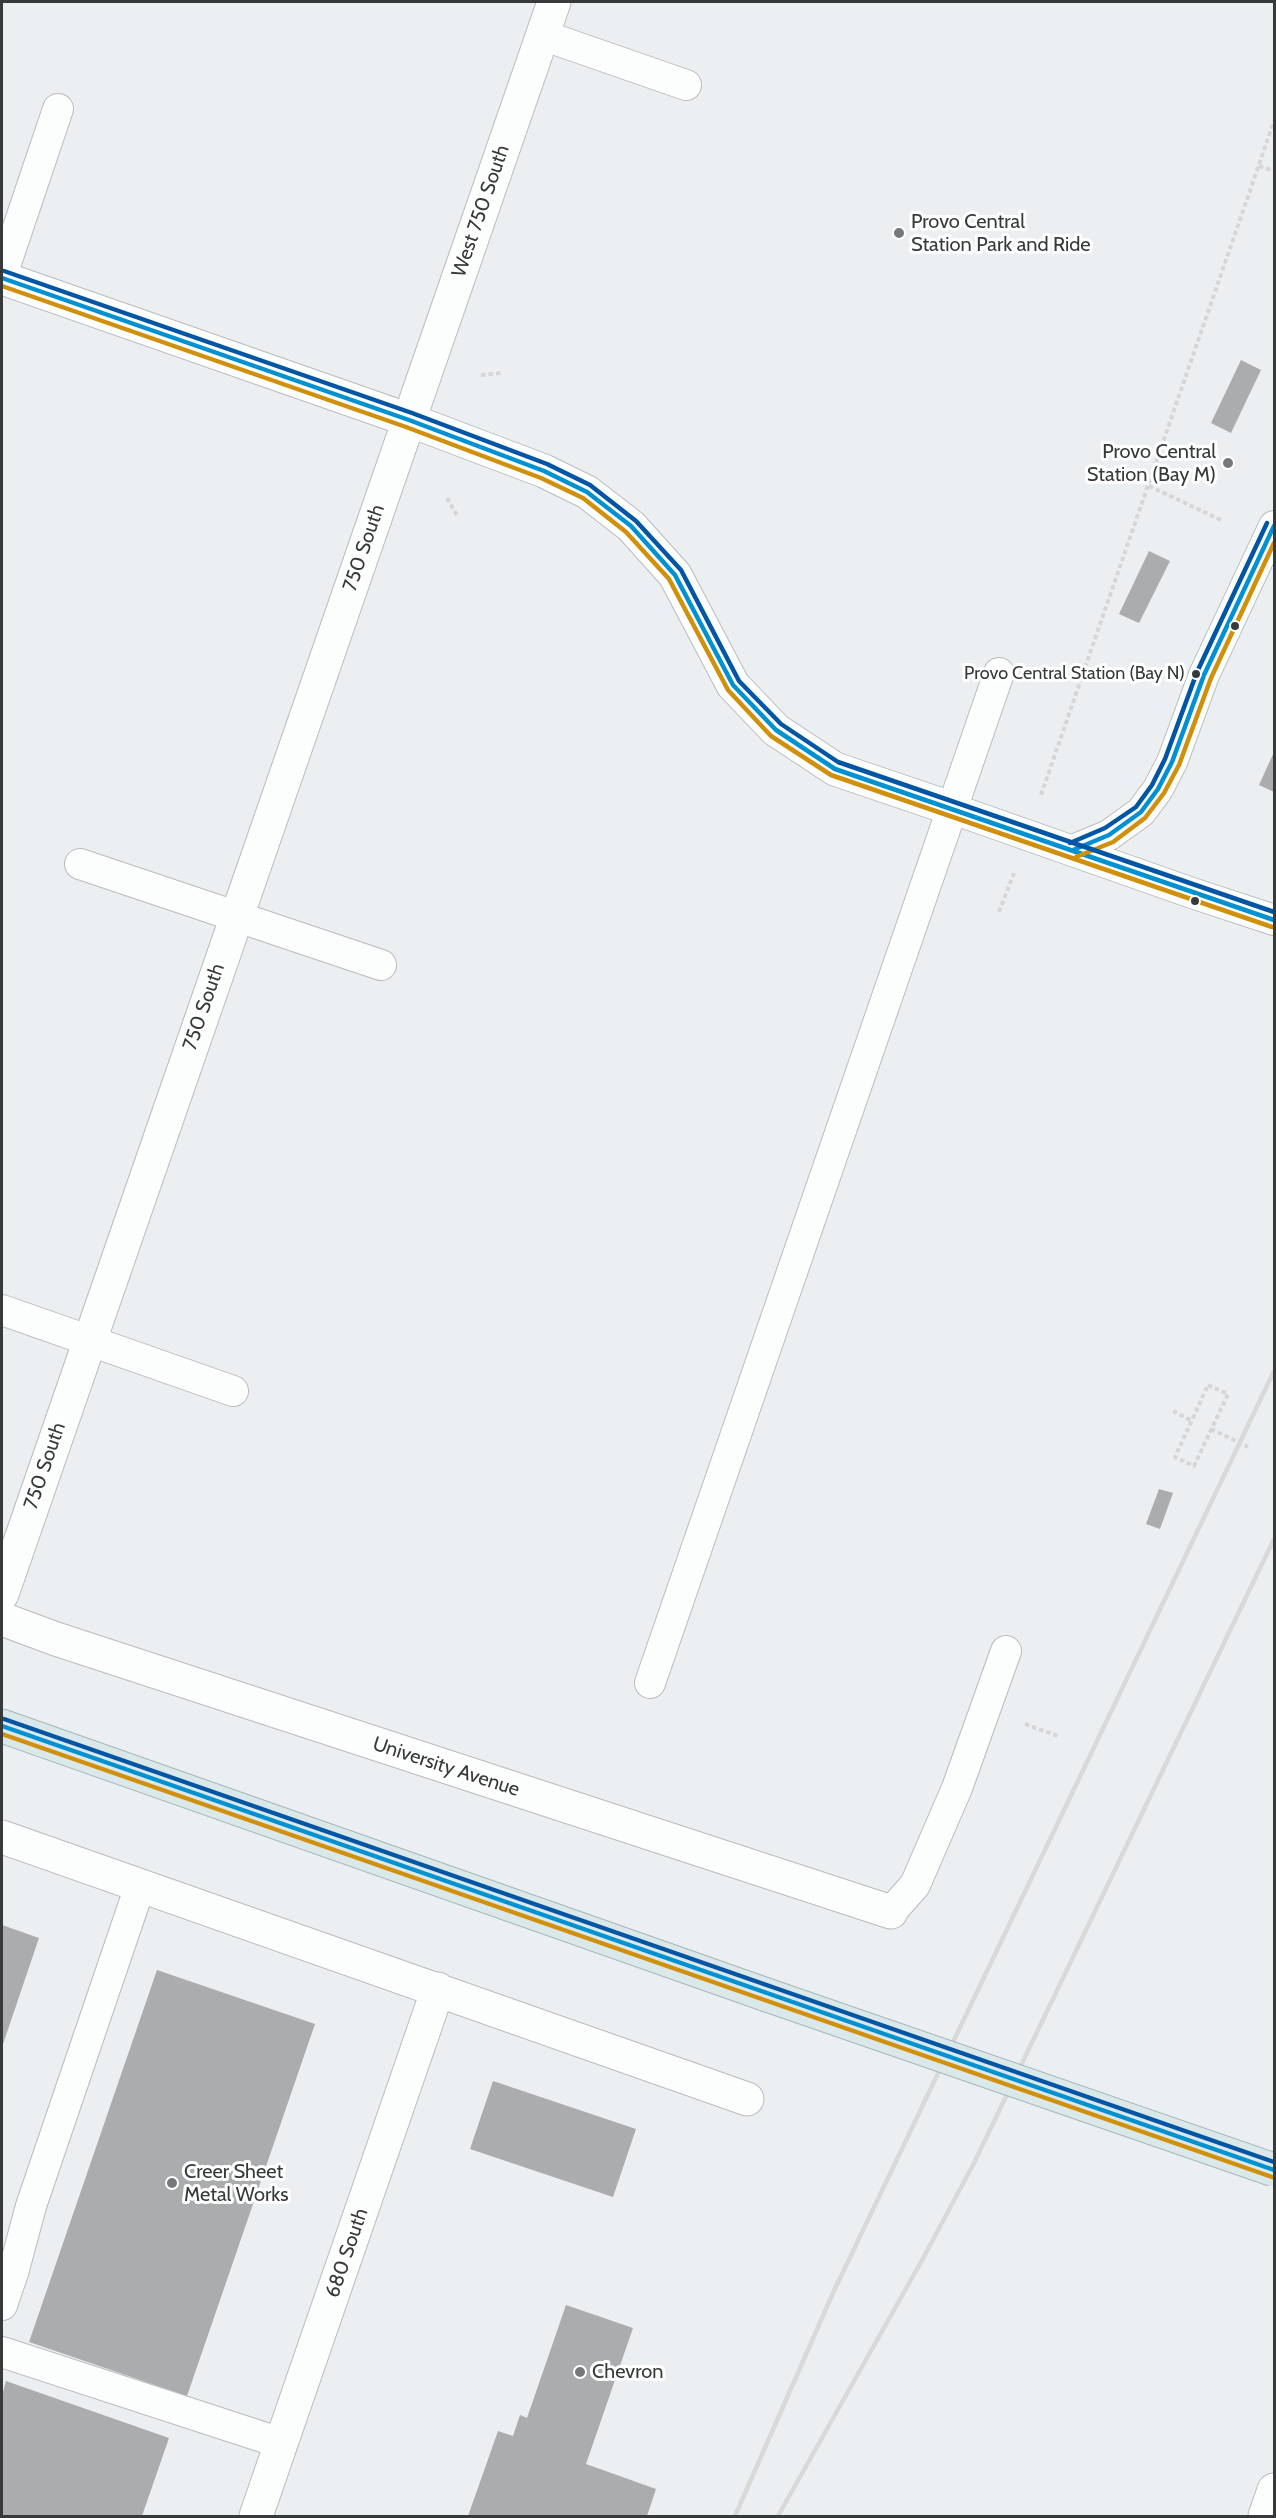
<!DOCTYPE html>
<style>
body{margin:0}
#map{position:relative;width:1276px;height:2518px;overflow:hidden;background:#eceff1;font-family:Cabin,sans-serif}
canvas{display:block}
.frame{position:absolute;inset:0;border:3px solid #373a3b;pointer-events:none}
</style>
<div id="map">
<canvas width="1276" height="2518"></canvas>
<div class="frame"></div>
</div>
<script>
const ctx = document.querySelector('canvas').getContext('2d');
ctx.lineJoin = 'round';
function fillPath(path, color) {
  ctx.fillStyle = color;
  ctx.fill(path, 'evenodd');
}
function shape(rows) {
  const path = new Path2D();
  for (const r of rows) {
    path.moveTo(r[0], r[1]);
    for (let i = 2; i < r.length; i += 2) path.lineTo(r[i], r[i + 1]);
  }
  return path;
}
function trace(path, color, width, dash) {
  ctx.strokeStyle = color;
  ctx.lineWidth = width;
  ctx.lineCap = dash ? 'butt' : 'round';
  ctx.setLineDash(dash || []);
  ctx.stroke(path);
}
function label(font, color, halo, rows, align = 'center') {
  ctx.font = font + ' Cabin,sans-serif';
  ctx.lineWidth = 6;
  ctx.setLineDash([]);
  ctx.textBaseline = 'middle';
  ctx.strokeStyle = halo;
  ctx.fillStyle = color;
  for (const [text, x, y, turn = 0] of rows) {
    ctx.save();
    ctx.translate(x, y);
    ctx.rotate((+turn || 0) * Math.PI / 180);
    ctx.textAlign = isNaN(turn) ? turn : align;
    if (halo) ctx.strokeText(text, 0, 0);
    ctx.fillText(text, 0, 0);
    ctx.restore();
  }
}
const building = shape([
 [1241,360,1261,370,1231,433,1211,423],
 [1149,551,1170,561,1139,623,1119,614],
 [1274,752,1274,792,1259,785],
 [1159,1489,1173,1493,1160,1529,1146,1524],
 [2,1925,39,1938,2,2047],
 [157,1970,315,2024,187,2396,29,2342],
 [493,2081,636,2129,613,2197,470,2149],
 [566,2305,633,2328,586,2464,656,2489,647,2516,468,2516,498,2431,513,2436,520,2415,527,2418],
 [6,2381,169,2438,142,2516,2,2516,2,2396]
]);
const path = shape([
 [1259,166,1274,171],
 [481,375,501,373],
 [1149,486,1221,520],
 [447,498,458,517],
 [1041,795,1274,121],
 [999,912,1014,873],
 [1208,1385,1228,1394,1194,1466,1175,1457,1208,1385],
 [1173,1411,1192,1421],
 [1211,1429,1248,1447],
 [1025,1724,1058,1736]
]);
const service = shape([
 [542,35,686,85],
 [2,275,58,109],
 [953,809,1192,893,1274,920],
 [1073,850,1109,835,1141,812,1158,789,1172,762,1204,675,1274,526],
 [80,864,381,965],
 [2,1310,233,1391],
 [650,1683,999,673],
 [891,1912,915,1885,957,1788,1006,1651],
 [2,2305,13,2273,31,2206,140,1886],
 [2,2352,281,2443]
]);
const minor = shape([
 [2,278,409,420,544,471,587,492,631,526,675,575,733,685,776,730,835,769,953,809],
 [2,1594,554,2],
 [2,1619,56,1639,891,1912],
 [2,1837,747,2099],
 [256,2516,438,1989]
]);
const tertiary = shape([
 [1265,2516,1274,2490]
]);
const trunk = shape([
 [2,1726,767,1995]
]);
const rail = shape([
 [735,2516,833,2293,1274,1371],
 [778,2516,921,2262,974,2163,1274,1539]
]);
const trunkBridge = shape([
 [767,1995,1274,2170]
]);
const bus1 = shape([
 [2,278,409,420,544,471,587,492,631,526,675,575,733,685,776,730,835,769,1274,920],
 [1073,850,1109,835,1141,812,1158,789,1172,762,1204,675,1274,526],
 [2,1726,1274,2170]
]);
const bus2 = shape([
 [2,286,406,427,541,478,583,498,626,532,669,579,728,690,771,736,831,775,1272,927],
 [1076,857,1113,842,1145,818,1164,793,1179,765,1211,678,1274,543],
 [2,1734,1272,2177]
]);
const bus3 = shape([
 [4,271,412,413,547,464,590,485,636,521,681,570,739,681,781,724,838,762,1274,912],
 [1070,843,1105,828,1136,807,1152,785,1165,759,1197,672,1267,523],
 [4,1719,1274,2162]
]);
const markers = [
 [899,233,6,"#76797b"],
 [1228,463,6,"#76797b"],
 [1235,626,5,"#373a3b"],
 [1196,674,5,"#373a3b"],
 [1195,901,5,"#373a3b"],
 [172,2183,6,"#76797b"],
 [580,2372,6,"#76797b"]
];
const busNames = [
 ["Provo Central Station (Bay N)",1185,674]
];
const streetNames = [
 ["West 750 South",481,211,-71],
 ["750 South",364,548,-71],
 ["750 South",204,1007,-71],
 ["750 South",45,1466,-71],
 ["University Avenue",446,1767,18],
 ["680 South",347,2253,-71]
];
const poiNames = [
 ["Provo Central",911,222],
 ["Station Park and Ride",911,245],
 ["Provo Central",1216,452,"right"],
 ["Station (Bay M)",1216,475,"right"],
 ["Creer Sheet",184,2172],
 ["Metal Works",184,2195],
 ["Chevron",592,2372]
];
fillPath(building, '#aaacae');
trace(service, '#b9bcbd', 32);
trace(minor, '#b9bcbd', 35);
trace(tertiary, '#b9bcbd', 35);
trace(trunk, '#a4b7b9', 35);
trace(path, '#d6d6d7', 4, [4.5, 3]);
trace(service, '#fcfdfd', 30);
trace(minor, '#fcfdfd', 33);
trace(tertiary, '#fcfdfd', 33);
trace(trunk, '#dbe8ea', 33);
trace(rail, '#d8d9d9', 4.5);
trace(trunkBridge, '#a4b7b9', 35, []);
trace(trunkBridge, '#dbe8ea', 33);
trace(bus1, '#0091d0', 4.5);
trace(bus2, '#d1900c', 4.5);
trace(bus3, '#0055a4', 4.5);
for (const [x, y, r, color] of markers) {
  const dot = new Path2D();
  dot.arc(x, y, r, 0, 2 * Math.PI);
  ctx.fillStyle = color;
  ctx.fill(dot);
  trace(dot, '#fff', 2);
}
label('18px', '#373a3b', '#fff', busNames, 'right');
label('20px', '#373a3b', '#fff', streetNames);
label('20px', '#373a3b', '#fff', poiNames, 'left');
</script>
